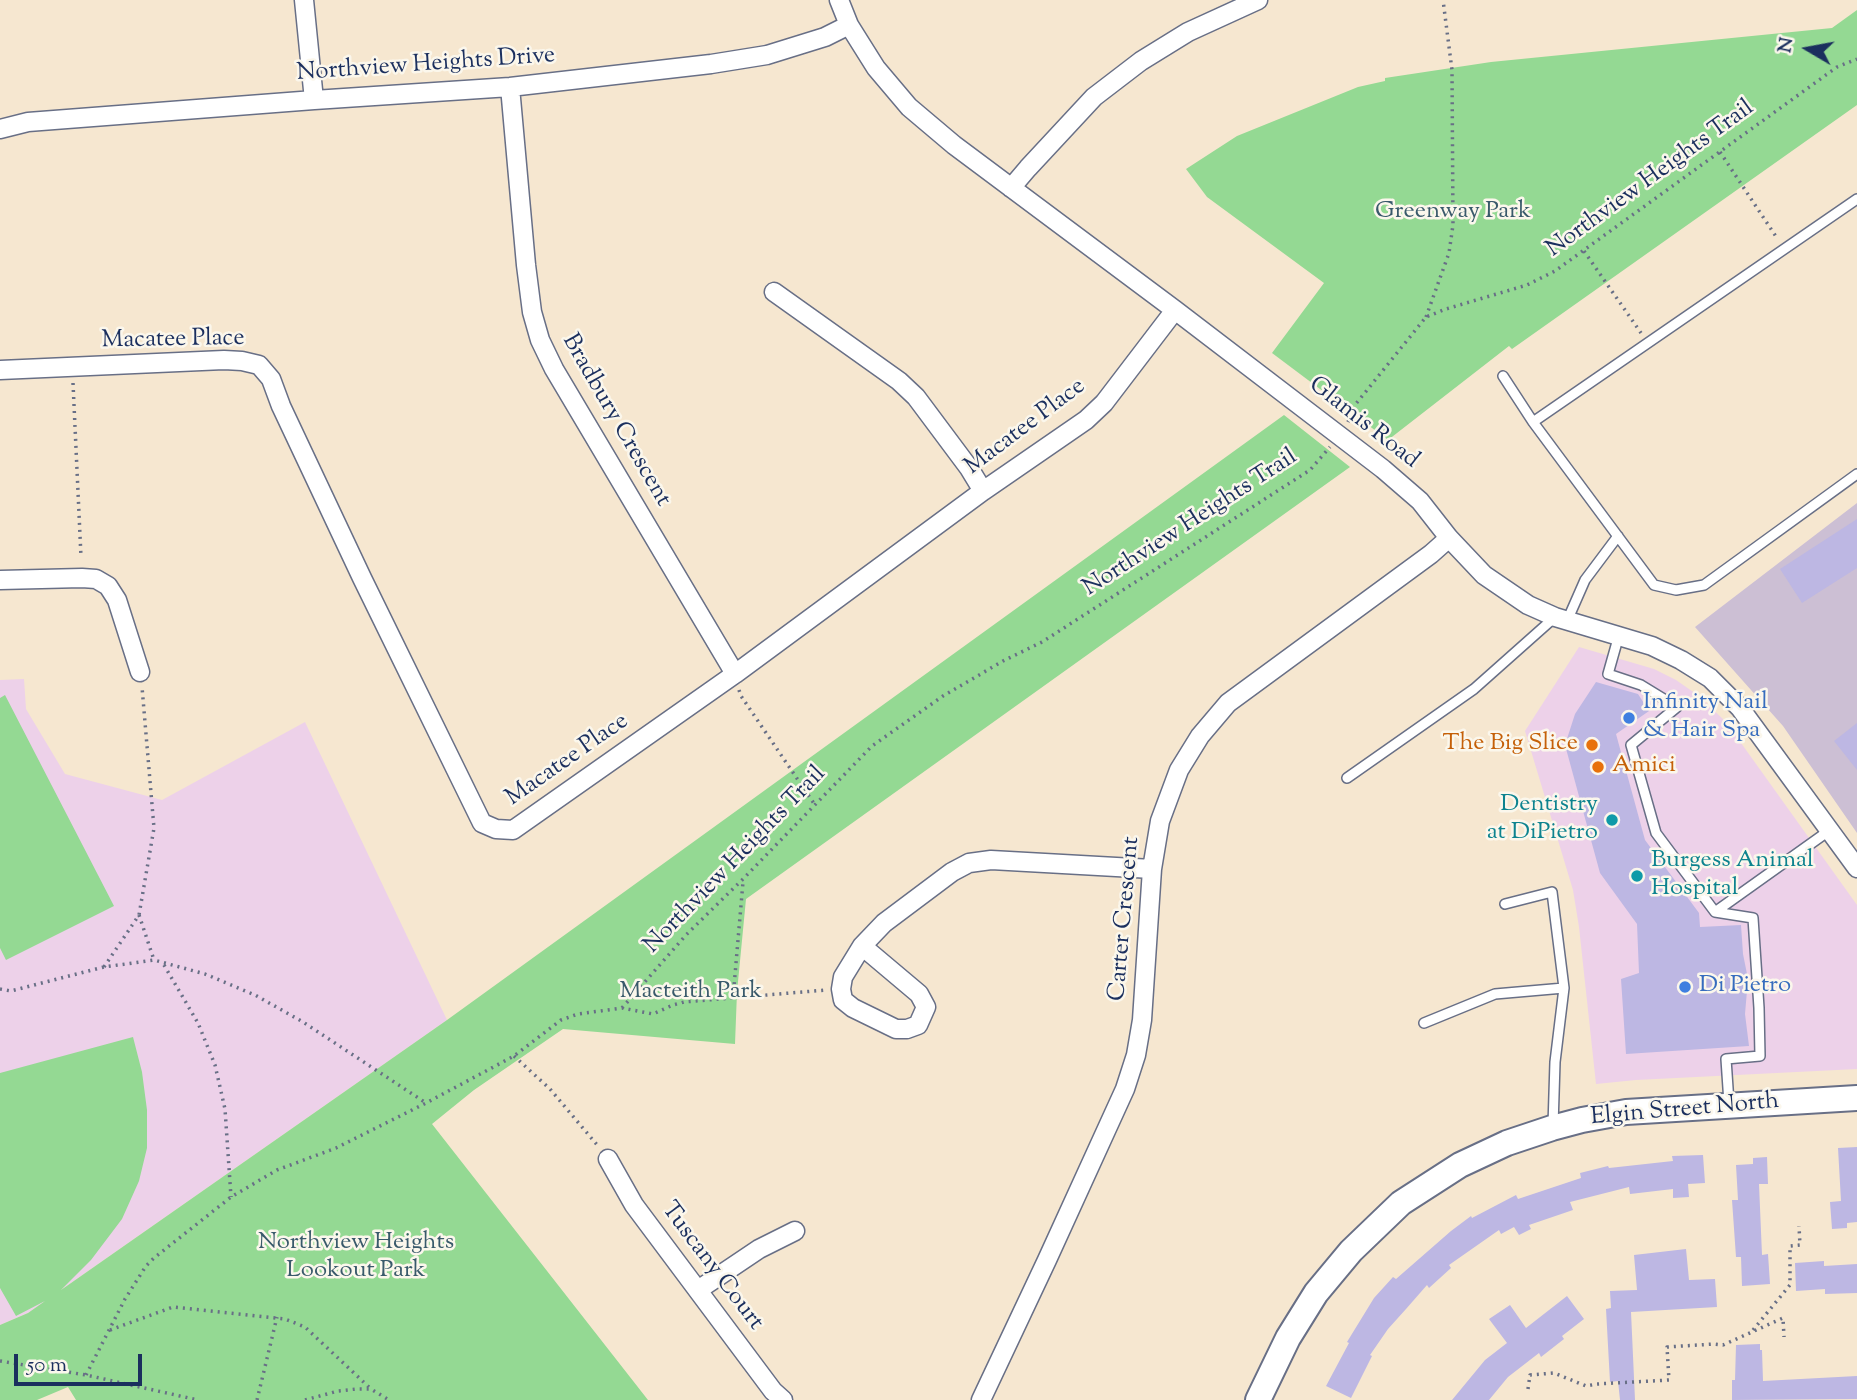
<!DOCTYPE html>
<style>
body{margin:0}
#map{position:relative;width:1857px;height:1400px;overflow:hidden;background:#f6e7d0;font-family:"Sorts Mill Goudy",serif}
canvas{display:block}
.north{position:absolute;left:1773px;top:14px;width:70px;height:70px;-webkit-text-stroke:5px #fbf7ec;paint-order:stroke;rotate:280deg;font-size:19px;font-weight:700;line-height:28px;text-align:center;color:#1b2f5e}
.north::after{content:'';display:block;margin:auto;width:24px;height:32px;background:#1b2f5e;clip-path:polygon(50% 0,100% 100%,50% 72%,0 100%)}
.scale{position:absolute;left:14px;top:1354px;width:128px;height:32px;box-sizing:border-box;border:4px solid #1b2f5e;border-top:0;padding-left:9px;font-size:21px;line-height:24px;white-space:nowrap;color:#1b2f5e;-webkit-text-stroke:5px #fbf7ec;paint-order:stroke}
</style>
<div id="map">
<canvas width="1857" height="1400"></canvas>
<div class="north">N</div>
<div class="scale">50 m</div>
</div>
<script>
const ctx = document.querySelector('canvas').getContext('2d');
ctx.lineJoin = 'round';
function fillPath(path, color) {
  ctx.fillStyle = color;
  ctx.fill(path, 'evenodd');
}
function shape(rows) {
  const path = new Path2D();
  for (const r of rows) {
    path.moveTo(r[0], r[1]);
    for (let i = 2; i < r.length; i += 2) path.lineTo(r[i], r[i + 1]);
  }
  return path;
}
function trace(path, color, width, dash) {
  ctx.strokeStyle = color;
  ctx.lineWidth = width;
  ctx.lineCap = dash ? 'butt' : 'round';
  ctx.setLineDash(dash || []);
  ctx.stroke(path);
}
function label(font, color, halo, rows, align = 'center') {
  ctx.font = font + ' "Sorts Mill Goudy",serif';
  ctx.lineWidth = 5;
  ctx.setLineDash([]);
  ctx.textBaseline = 'middle';
  ctx.strokeStyle = halo;
  ctx.fillStyle = color;
  for (const [text, x, y, turn = 0] of rows) {
    ctx.save();
    ctx.translate(x, y);
    ctx.rotate((+turn || 0) * Math.PI / 180);
    ctx.textAlign = isNaN(turn) ? turn : align;
    if (halo) ctx.strokeText(text, 0, 0);
    ctx.fillText(text, 0, 0);
    ctx.restore();
  }
}
const built = shape([
 [1579,647,1654,669,1676,680,1699,696,1726,722,1857,905,1857,1069,1636,1080,1596,1084,1579,927,1573,890,1525,731],
 [24,679,26,709,65,774,162,800,305,722,447,1020,28,1313,0,1325,0,680]
]);
const industrial = shape([
 [1857,503,1857,833,1783,726,1695,627]
]);
const green = shape([
 [1857,10,1857,105,1512,349,1509,346,1388,440,1272,353,1324,283,1207,197,1186,169,1237,136,1358,87,1385,81,1385,78,1491,62,1832,28],
 [1284,415,1350,467,746,899,737,992,735,1044,563,1029,474,1090,432,1124,648,1400,76,1400,68,1387,37,1400,0,1400,0,1325,28,1313,45,1301,16,1316,0,1288,0,1073,133,1037,142,1072,147,1110,147,1148,139,1181,122,1219,91,1260,61,1290,447,1020],
 [5,695,114,906,6,960,0,948,0,698]
]);
const building = shape([
 [1857,519,1857,568,1802,603,1780,569],
 [1596,682,1638,694,1649,711,1616,734,1645,840,1699,913,1700,927,1741,925,1743,954,1748,979,1745,1014,1749,1046,1626,1054,1621,979,1639,973,1637,924,1600,873,1565,745,1575,714],
 [1857,723,1857,770,1834,741],
 [1857,1147,1857,1222,1847,1223,1847,1228,1832,1229,1830,1202,1841,1201,1838,1148],
 [1703,1155,1705,1183,1688,1184,1689,1197,1673,1198,1673,1189,1630,1194,1629,1187,1570,1202,1573,1210,1529,1225,1531,1229,1519,1235,1514,1227,1501,1234,1499,1230,1449,1265,1451,1268,1429,1288,1427,1285,1406,1309,1388,1329,1370,1355,1372,1356,1351,1398,1326,1386,1349,1343,1347,1342,1374,1298,1393,1277,1396,1279,1451,1231,1471,1216,1472,1218,1516,1195,1518,1199,1581,1178,1580,1173,1608,1166,1609,1168,1673,1161,1672,1156],
 [1767,1157,1768,1184,1759,1184,1762,1255,1768,1254,1770,1284,1742,1286,1741,1257,1736,1257,1732,1200,1738,1200,1736,1165,1753,1164,1753,1158],
 [1686,1249,1689,1280,1715,1279,1717,1307,1631,1312,1635,1400,1620,1400,1618,1381,1610,1382,1606,1309,1611,1308,1610,1291,1637,1290,1634,1255],
 [1824,1261,1824,1266,1857,1264,1857,1293,1825,1294,1825,1289,1796,1291,1795,1263],
 [1567,1296,1584,1319,1562,1336,1564,1339,1541,1357,1539,1353,1508,1377,1489,1400,1452,1400,1485,1360,1507,1343,1489,1319,1510,1305,1526,1328],
 [1760,1344,1760,1350,1762,1350,1763,1381,1857,1376,1857,1399,1732,1400,1732,1380,1735,1380,1736,1345]
]);
const path = shape([
 [1720,152,1777,238],
 [1584,251,1641,333],
 [1426,317,1449,253,1453,225,1452,70,1443,0],
 [73,383,81,557],
 [1348,422,1355,405,1426,317,1446,309,1527,285,1555,271,1837,67,1857,59],
 [739,690,741,696,815,805],
 [139,915,154,960],
 [164,965,198,1023,215,1065,225,1109,231,1197],
 [104,967,139,915,154,828,142,687],
 [0,989,11,991,104,967,154,960,205,974,255,995,303,1022,426,1103],
 [733,998,743,882],
 [622,1008,686,935,743,879,872,746,943,696,1003,661,1042,642,1310,470,1330,447],
 [514,1056,550,1089,598,1146],
 [110,1330,173,1307,285,1319,305,1327,371,1389],
 [1753,1330,1790,1285,1790,1246,1800,1245,1799,1226],
 [0,1361,86,1375,198,1400],
 [86,1375,125,1299,146,1266,154,1258,231,1197,277,1170,336,1148,426,1103,514,1056,561,1020,578,1014,622,1008,653,1014,673,1005,684,1002,826,990],
 [1528,1389,1530,1375,1554,1373,1586,1386,1597,1384,1669,1380,1667,1347,1714,1344,1723,1345,1783,1318,1784,1337],
 [257,1400,277,1317],
 [305,1400,338,1391,356,1389,371,1389,389,1400]
]);
const lane = shape([
 [1503,376,1533,422,1654,585,1676,590,1704,585,1857,474],
 [1533,422,1857,199],
 [1567,621,1585,580,1618,536],
 [1619,635,1608,674,1641,685,1677,707,1631,745,1656,833,1715,912,1753,918,1759,1008,1760,1056,1726,1059,1729,1103],
 [1347,778,1474,689,1555,617],
 [1505,904,1552,892,1564,988],
 [1715,912,1830,830],
 [1424,1023,1495,994,1564,988,1555,1062,1553,1126]
]);
const street = shape([
 [304,0,314,100],
 [839,0,849,25,876,68,909,107,954,145,1175,310,1383,469,1420,501,1449,538,1484,575,1528,605,1555,617,1652,646,1681,660,1710,678,1740,708,1857,868],
 [510,87,526,265,532,312,540,340,554,369,735,674],
 [0,129,28,122,314,100,510,87,711,64,767,55,825,37,849,25],
 [1011,188,1028,168,1094,97,1141,61,1188,32,1258,0],
 [774,292,899,381,916,397,969,468,983,491],
 [0,370,224,360,242,361,259,365,271,379,281,406,362,578,482,823,496,829,513,830,735,674,983,491,1086,420,1104,403,1175,310],
 [0,580,82,578,96,579,108,586,117,600,140,672],
 [862,946,919,994,926,1007,918,1025,907,1029,896,1029,853,1008,843,1000,841,989,843,977,862,946,884,923,952,872,969,863,991,860,1152,869],
 [608,1159,634,1205,773,1391,783,1400],
 [698,1290,759,1249,795,1231],
 [981,1400,1047,1260,1125,1089,1136,1055,1142,1020,1152,869,1160,821,1179,770,1200,736,1228,703,1431,554,1449,538]
]);
const secondary = shape([
 [1258,1400,1288,1338,1316,1293,1351,1251,1401,1203,1460,1165,1507,1143,1552,1128,1582,1120,1626,1112,1857,1098]
]);
const markers = [
 [1629,718,7,"#3f7fe0"],
 [1592,745,7,"#e8710a"],
 [1598,767,7,"#e8710a"],
 [1612,820,7,"#0f9aa8"],
 [1637,876,7,"#0f9aa8"],
 [1685,987,7,"#3f7fe0"]
];
const streetNames = [
 ["Northview Heights Drive",426,66,-4],
 ["Northview Heights Trail",1651,180,-36],
 ["Macatee Place",173,341,-1],
 ["Bradbury Crescent",615,421,60],
 ["Glamis Road",1363,424,38],
 ["Macatee Place",1026,428,-37],
 ["Northview Heights Trail",1191,524,-33],
 ["Macatee Place",568,761,-35],
 ["Northview Heights Trail",736,861,-46],
 ["Carter Crescent",1126,919,-85],
 ["Elgin Street North",1685,1111,-5],
 ["Tuscany Court",711,1267,53]
];
const parkNames = [
 ["Greenway Park",1453,213],
 ["Macteith Park",691,993],
 ["Northview Heights",356,1244],
 ["Lookout Park",356,1272]
];
const shopNames = [
 ["Infinity Nail",1643,704],
 ["& Hair Spa",1643,732],
 ["Di Pietro",1699,987]
];
const foodNames = [
 ["The Big Slice",1578,745],
 ["Amici",1612,767,"left"]
];
const cultureNames = [
 ["Dentistry",1598,806],
 ["at DiPietro",1598,834],
 ["Burgess Animal",1651,862,"left"],
 ["Hospital",1651,890,"left"]
];
fillPath(built, '#edd1e9');
fillPath(industrial, '#ccbfd4');
fillPath(green, '#94d993');
fillPath(building, '#bdb7e3');
trace(lane, '#686f86', 12);
trace(street, '#686f86', 21);
trace(secondary, '#686f86', 28);
trace(path, '#686f86', 3.5, [2, 5]);
trace(lane, '#fff', 9);
trace(street, '#fff', 18);
trace(secondary, '#fff', 24);
for (const [x, y, r, color] of markers) {
  const dot = new Path2D();
  dot.arc(x, y, r, 0, 2 * Math.PI);
  ctx.fillStyle = color;
  ctx.fill(dot);
  trace(dot, '#fbf7ec', 2.5);
}
label('24px', '#1b2f5e', '#fbf7ec', streetNames);
label('24px', '#395a6b', '#fbf7ec', parkNames);
label('24px', '#366cbe', '#fbf7ec', shopNames, 'left');
label('24px', '#c56008', '#fbf7ec', foodNames, 'right');
label('24px', '#0d838f', '#fbf7ec', cultureNames, 'right');
</script>
